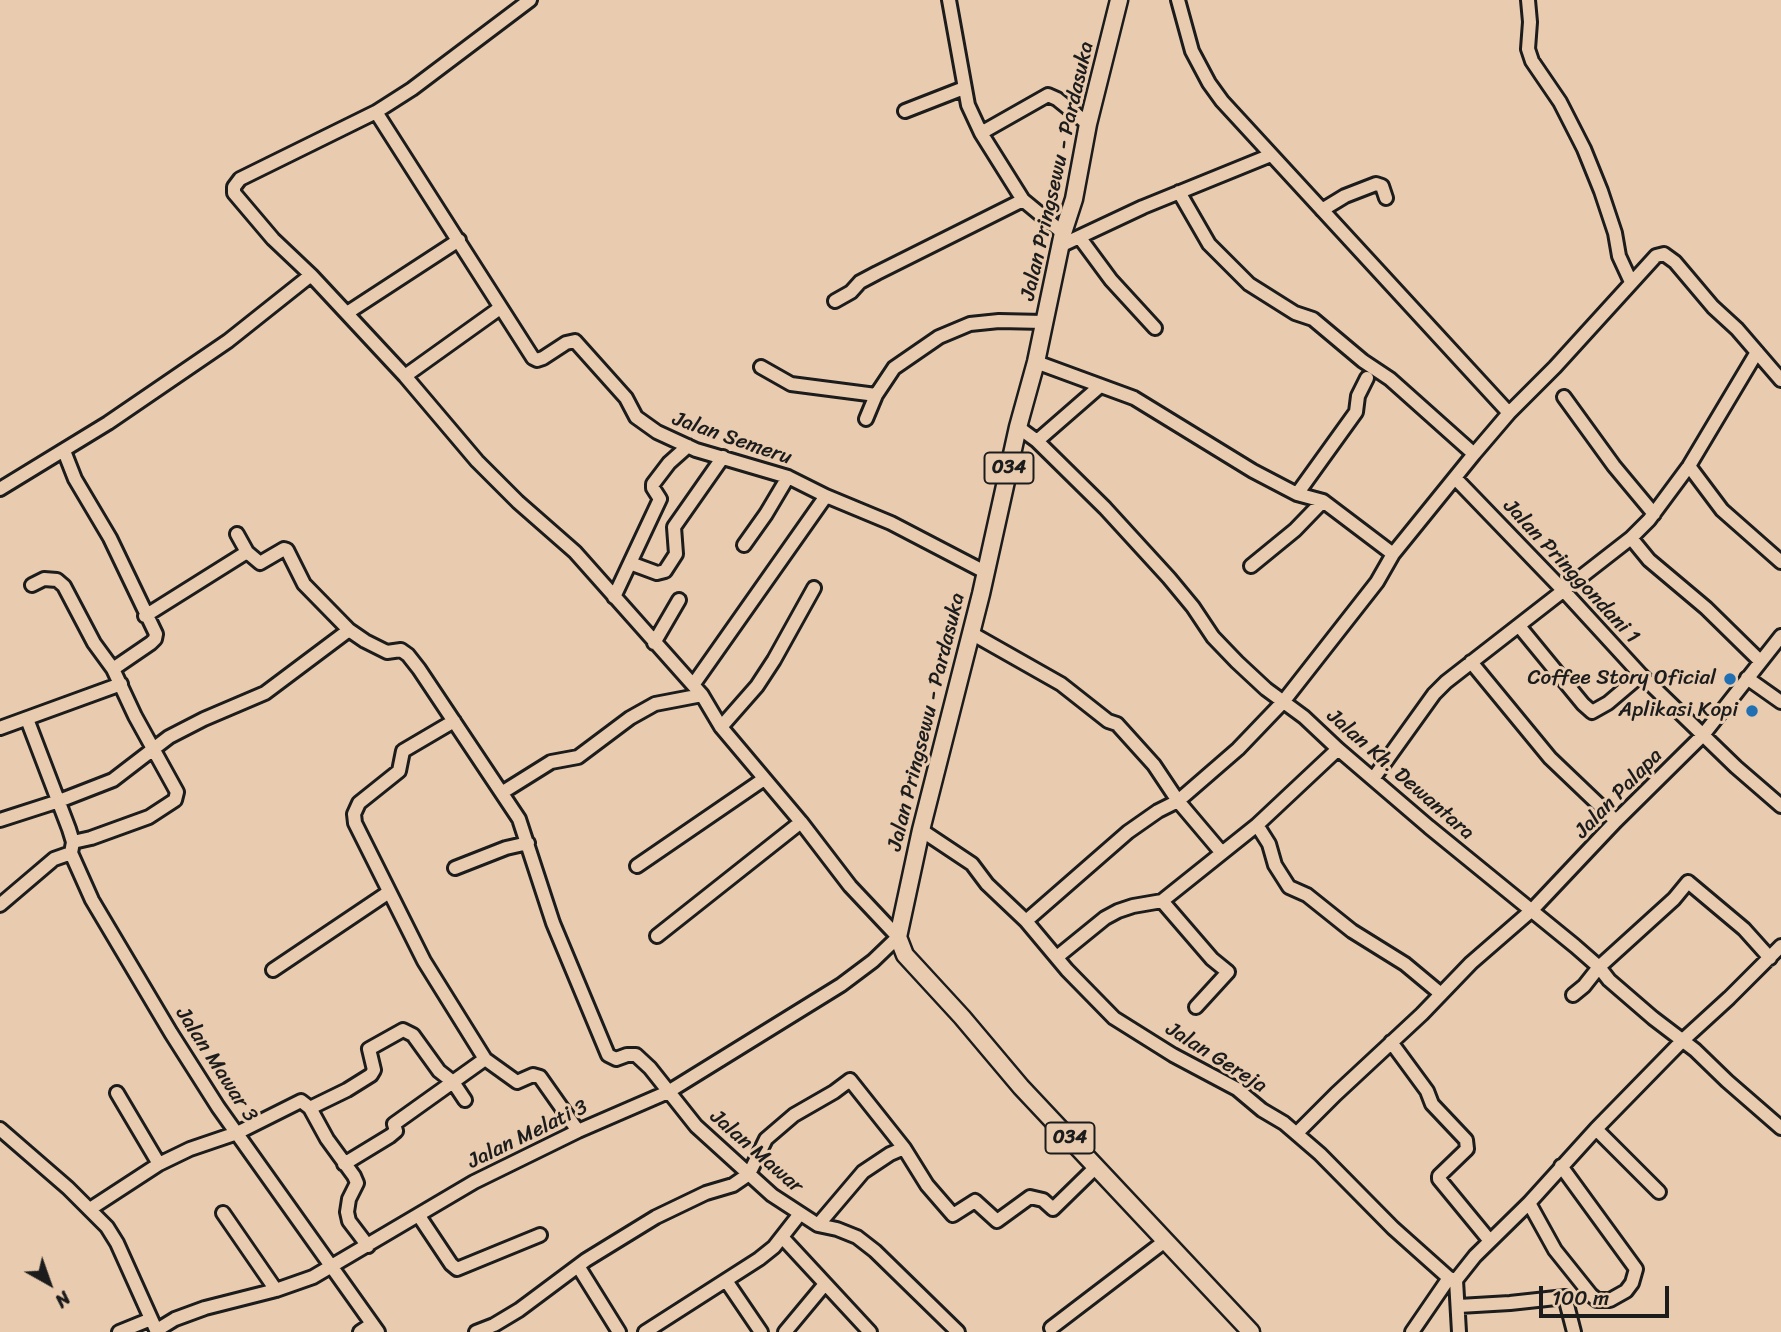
<!DOCTYPE html>
<style>
body{margin:0}
#map{position:relative;width:1781px;height:1332px;overflow:hidden;background:#e9ccb0;font-family:Sriracha,sans-serif}
canvas{display:block}
.north{position:absolute;left:14px;top:1248px;width:70px;height:70px;-webkit-text-stroke:5px #e9ccb0;paint-order:stroke;rotate:140deg;font-size:19px;font-weight:700;line-height:28px;text-align:center;color:#1c1c1c}
.north::after{content:'';display:block;margin:auto;width:24px;height:32px;background:#1c1c1c;clip-path:polygon(50% 0,100% 100%,50% 72%,0 100%)}
.scale{position:absolute;left:1539px;top:1286px;width:130px;height:32px;box-sizing:border-box;border:4px solid #1c1c1c;border-top:0;padding-left:9px;font-size:21px;line-height:24px;white-space:nowrap;color:#1c1c1c;-webkit-text-stroke:5px #e9ccb0;paint-order:stroke}
</style>
<div id="map">
<canvas width="1781" height="1332"></canvas>
<div class="north">N</div>
<div class="scale">100 m</div>
</div>
<script>
const ctx = document.querySelector('canvas').getContext('2d');
ctx.lineJoin = 'round';
function shape(rows) {
  const path = new Path2D();
  for (const r of rows) {
    path.moveTo(r[0], r[1]);
    for (let i = 2; i < r.length; i += 2) path.lineTo(r[i], r[i + 1]);
  }
  return path;
}
function trace(path, color, width, dash) {
  ctx.strokeStyle = color;
  ctx.lineWidth = width;
  ctx.lineCap = dash ? 'butt' : 'round';
  ctx.setLineDash(dash || []);
  ctx.stroke(path);
}
function label(font, color, halo, rows, align = 'center') {
  ctx.font = font + ' Sriracha,sans-serif';
  ctx.lineWidth = 6;
  ctx.setLineDash([]);
  ctx.textBaseline = 'middle';
  ctx.strokeStyle = halo;
  ctx.fillStyle = color;
  for (const [text, x, y, turn = 0] of rows) {
    ctx.save();
    ctx.translate(x, y);
    ctx.rotate((+turn || 0) * Math.PI / 180);
    ctx.textAlign = isNaN(turn) ? turn : align;
    if (halo) ctx.strokeText(text, 0, 0);
    ctx.fillText(text, 0, 0);
    ctx.restore();
  }
}
const minor = shape([
 [949,0,968,105,981,133,1023,200,1063,233],
 [1178,0,1192,51,1209,83,1222,101,1509,413],
 [1528,0,1530,22,1528,49,1532,61,1560,102,1584,149,1601,191,1615,233,1619,256,1631,282],
 [905,111,964,88],
 [376,112,533,358,537,360,543,358,566,343,575,341,626,398,636,417,657,432,696,450,788,477,826,496,891,523,985,572],
 [981,133,1048,95,1057,99,1088,124],
 [1179,192,1209,244,1249,284,1295,313,1313,319,1363,361,1390,379,1474,454],
 [1322,210,1345,196,1376,184,1382,186,1386,198],
 [1080,238,1111,280,1155,328],
 [1062,245,1143,207,1271,155],
 [835,301,851,292,860,282,877,273,1023,200],
 [347,313,459,240],
 [1036,362,1134,398,1253,471,1297,494,1323,501,1393,554],
 [761,367,791,384,876,395],
 [405,376,500,308],
 [1564,397,1614,466,1654,514],
 [866,419,876,395,894,368,939,337,970,324,999,321,1044,322],
 [1018,427,1037,441,1105,508,1169,578,1193,607,1213,637,1237,662,1266,689,1304,717,1338,749,1429,827,1575,946,1599,967,1609,980,1653,1018,1695,1050,1727,1081,1781,1128],
 [1037,441,1099,387],
 [64,451,75,479,110,538,156,634,155,639,151,643,113,669],
 [1689,466,1722,510,1781,562],
 [1456,479,1564,591,1641,675,1736,767,1781,806],
 [0,489,108,423,228,341,311,275],
 [1297,494,1356,412,1358,396,1367,378],
 [237,534,247,552,260,563,284,549,287,550,304,584,349,630,365,641,387,652,401,650,408,655,419,669,519,819,553,923,608,1055,616,1059,627,1055,636,1055,650,1068,696,1126,772,1195,818,1225,837,1229,857,1237,875,1251,958,1332],
 [1631,538,1649,560,1706,608,1760,661],
 [744,545,766,514,788,477],
 [630,563,657,573,665,571,676,554,674,527,723,457],
 [1251,566,1295,530,1323,501],
 [32,585,44,579,57,580,64,586,94,643,113,669,135,716,177,792,175,800,149,817,91,838,73,842],
 [614,597,660,499,653,488,653,484,669,463,688,446],
 [145,616,247,552],
 [1519,626,1583,704,1592,712,1608,703,1641,675],
 [971,633,1061,684,1108,721,1117,724,1154,765,1178,801,1222,853],
 [654,643,679,600],
 [1471,662,1550,758,1616,821],
 [1747,678,1781,702],
 [693,685,826,496],
 [27,719,69,829,73,842,71,853,92,900,171,1033,218,1107,378,1332],
 [454,721,403,751,399,771,359,803,354,814,355,823,424,961,485,1059,517,1082,533,1075,540,1077,578,1131],
 [721,727,757,686,774,660,814,588],
 [0,728,121,684],
 [1373,779,1434,694,1446,682,1631,538,1649,520,1689,466,1757,352],
 [503,792,551,762,578,757,630,718,655,704,702,695],
 [0,820,59,801,113,780,169,737,204,719,265,693,349,630],
 [1257,825,1269,844,1275,865,1289,887,1307,895,1352,931,1405,964,1441,994],
 [921,830,972,864,987,884,1026,921,1067,970,1114,1018,1173,1055,1237,1089,1262,1110,1284,1123,1320,1154,1393,1228,1449,1278,1456,1280],
 [637,866,764,779],
 [455,868,506,848,528,843],
 [1162,901,1212,959,1228,972,1196,1007],
 [0,905,54,859,71,853],
 [1026,921,1128,832,1158,811,1178,801,1238,749,1283,702,1377,582,1393,554,1474,454,1509,413,1555,367,1656,256,1664,254,1675,262,1713,307,1737,329,1781,380],
 [657,936,801,822],
 [1057,957,1105,918,1118,911,1133,906,1162,901,1257,825,1338,749],
 [273,970,389,892],
 [1573,995,1584,986,1599,967,1674,899,1688,882,1744,929,1770,958],
 [1391,1042,1427,1091,1432,1104,1466,1140,1467,1149,1439,1176,1439,1179,1490,1241],
 [117,1093,159,1164],
 [310,1108,347,1090,371,1075,374,1070,369,1049,403,1030,413,1035,439,1071,453,1082,465,1100],
 [0,1129,68,1188,107,1227,117,1243,157,1332],
 [1596,1129,1659,1192],
 [1297,1133,1336,1094,1422,1014,1471,963,1532,910,1616,821,1703,735,1781,636],
 [344,1164,390,1136,396,1131,394,1124,485,1059],
 [1529,1203,1555,1250,1591,1295,1597,1300,1610,1300,1626,1291,1632,1283,1636,1269,1561,1166],
 [90,1209,159,1164,190,1149,237,1133,301,1101,310,1108,327,1139,354,1176,357,1183,349,1199,347,1212,349,1221,368,1246],
 [223,1213,276,1290],
 [419,1216,451,1264,457,1269,540,1235],
 [818,1225,863,1172,890,1154,904,1148],
 [782,1237,870,1332],
 [578,1266,619,1332],
 [1456,1280,1475,1256,1529,1203,1596,1129,1683,1040,1729,998,1781,946],
 [1456,1280,1459,1332],
 [727,1282,761,1332],
 [1459,1306,1510,1303,1565,1297,1574,1332],
 [1051,1328,1165,1241],
 [157,1330,175,1319,205,1308,276,1290,313,1277,474,1182,578,1131,668,1092,841,985,873,961,898,937,850,886,801,822,721,727,702,695,575,552,518,502,477,461,405,376,311,275,273,239,234,193,234,187,240,179,376,112,412,89,530,0],
 [119,1332,151,1319],
 [360,1332,372,1324],
 [476,1332,494,1325,519,1310,586,1260,656,1217,706,1193,733,1185,749,1174,766,1139,794,1115,834,1092,850,1080,904,1148,927,1185,953,1215,975,1201,997,1221,1030,1197,1043,1200,1053,1209,1096,1167],
 [645,1332,759,1259,774,1247,799,1215],
 [785,1332,825,1284],
 [1412,1332,1449,1278]
]);
const major = shape([
 [1119,0,1088,124,1074,199,1063,233,1036,362,1018,427,981,594,921,830,898,937,905,955,962,1017,1021,1087,1251,1332]
]);
const markers = [
 [1730,679,7,"#1f6fb2"],
 [1752,711,7,"#1f6fb2"]
];
const shields = [
 [1009,468,49],
 [1070,1138,49]
];
const shieldNames = [
 ["034",1009,468],
 ["034",1070,1138]
];
const streetNames = [
 ["Jalan Pringsewu - Pardasuka",1058,171,-77],
 ["Jalan Semeru",732,439,19],
 ["Jalan Pringgondani 1",1571,572,47],
 ["Jalan Pringsewu - Pardasuka",927,722,-76],
 ["Jalan Kh. Dewantara",1400,775,41],
 ["Jalan Palapa",1619,794,-46],
 ["Jalan Gereja",1216,1058,32],
 ["Jalan Mawar 3",216,1065,57],
 ["Jalan Melati 3",528,1135,-26],
 ["Jalan Mawar",756,1152,41]
];
const poiNames = [
 ["Coffee Story Oficial",1716,679],
 ["Aplikasi Kopi",1738,711]
];
trace(minor, '#1c1c1c', 18);
trace(major, '#1c1c1c', 21);
trace(minor, '#e9ccb0', 12);
trace(major, '#e9ccb0', 16);
for (const [x, y, r, color] of markers) {
  const dot = new Path2D();
  dot.arc(x, y, r, 0, 2 * Math.PI);
  ctx.fillStyle = color;
  ctx.fill(dot);
  trace(dot, '#e9ccb0', 2.5);
}
for (const [x, y, w] of shields) {
  const box = new Path2D();
  box.roundRect(x - w / 2, y - 15.5, w, 31, 5);
  ctx.fillStyle = '#e9ccb0';
  ctx.fill(box);
  trace(box, '#1c1c1c', 2);
}
label('bold 19px', '#1c1c1c', null, shieldNames);
label('21px', '#1c1c1c', '#e9ccb0', streetNames);
label('21px', '#1c1c1c', '#e9ccb0', poiNames, 'right');
</script>
